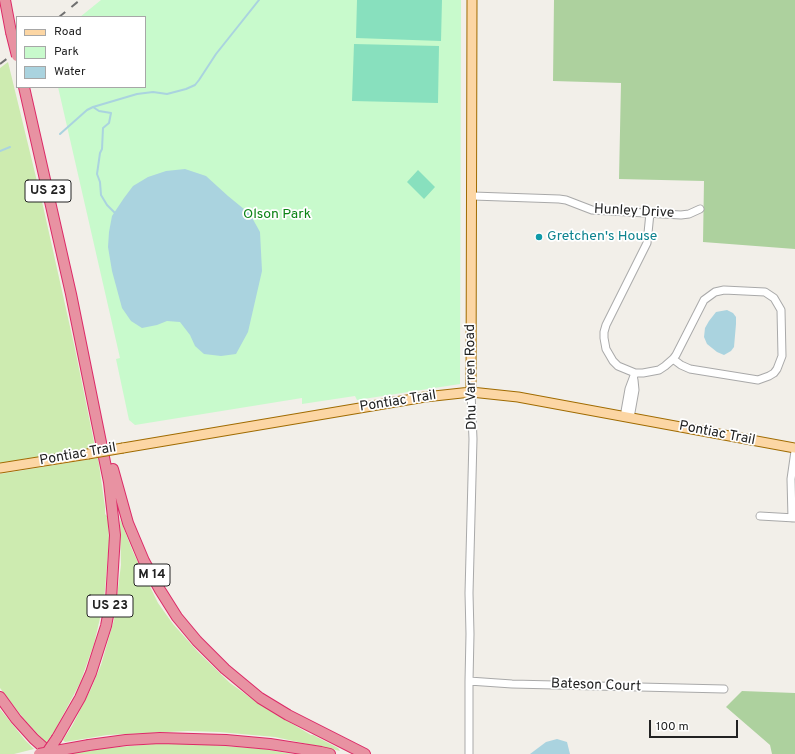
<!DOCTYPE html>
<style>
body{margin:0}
#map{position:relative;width:795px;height:754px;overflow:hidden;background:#f2efe9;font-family:Overpass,sans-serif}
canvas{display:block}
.legend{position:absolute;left:16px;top:16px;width:130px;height:72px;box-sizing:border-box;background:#fff;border:1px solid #a7a7a7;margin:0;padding:5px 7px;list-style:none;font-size:12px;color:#222}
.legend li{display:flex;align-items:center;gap:8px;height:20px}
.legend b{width:20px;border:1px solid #a7a7a7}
.scale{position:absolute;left:649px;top:720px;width:89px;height:18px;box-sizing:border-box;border:2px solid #222;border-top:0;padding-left:5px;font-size:12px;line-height:14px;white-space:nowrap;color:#222;-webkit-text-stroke:3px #fff;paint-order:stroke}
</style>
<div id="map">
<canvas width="795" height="754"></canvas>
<ul class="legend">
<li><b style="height:5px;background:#fcd6a4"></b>Road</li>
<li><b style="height:11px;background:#c8facc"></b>Park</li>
<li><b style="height:11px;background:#aad3df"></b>Water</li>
</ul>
<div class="scale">100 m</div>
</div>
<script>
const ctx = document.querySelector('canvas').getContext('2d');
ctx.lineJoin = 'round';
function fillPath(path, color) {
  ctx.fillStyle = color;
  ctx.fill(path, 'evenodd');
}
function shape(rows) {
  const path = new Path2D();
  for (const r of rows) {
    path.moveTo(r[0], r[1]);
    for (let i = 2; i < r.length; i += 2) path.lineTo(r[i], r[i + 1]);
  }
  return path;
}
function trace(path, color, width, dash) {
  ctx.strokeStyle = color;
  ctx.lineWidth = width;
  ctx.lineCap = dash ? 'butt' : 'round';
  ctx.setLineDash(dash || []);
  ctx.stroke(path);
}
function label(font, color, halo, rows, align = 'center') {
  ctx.font = font + ' Overpass,sans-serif';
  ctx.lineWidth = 3.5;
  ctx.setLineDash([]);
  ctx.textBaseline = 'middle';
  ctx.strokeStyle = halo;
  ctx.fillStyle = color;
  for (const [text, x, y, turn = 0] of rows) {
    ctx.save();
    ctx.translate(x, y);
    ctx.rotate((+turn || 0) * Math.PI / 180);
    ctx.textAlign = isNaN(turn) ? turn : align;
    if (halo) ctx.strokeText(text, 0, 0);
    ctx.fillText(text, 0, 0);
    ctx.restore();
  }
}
const grass = shape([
 [8,62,43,206,75,349,95,447,0,463,0,68],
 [98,458,105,507,105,514,108,517,109,541,104,601,94,644,80,683,55,730,46,743,24,719,0,688,0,474],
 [120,519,133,552,158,603,173,624,198,652,230,683,259,704,311,735,313,735,338,748,340,751,318,746,317,745,312,745,275,737,219,732,188,731,107,735,65,742,63,740,72,726,91,689,101,665,114,620,121,565],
 [0,709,25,740,34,749,14,754,0,754],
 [153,744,202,744,262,749,293,754,67,754,97,749]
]);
const forest = shape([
 [554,0,795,0,795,249,703,242,704,181,619,179,621,83,553,81],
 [742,691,795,693,795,754,772,754,770,745,726,707]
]);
const park = shape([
 [101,0,461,0,460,384,357,400,355,396,302,404,302,398,135,425,129,420,116,359,120,358,58,87,145,87,145,17,80,17]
]);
const pitch = shape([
 [357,0,442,0,441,41,356,38],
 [354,44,439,46,438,103,352,101],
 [418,170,435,187,424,199,407,182]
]);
const water = shape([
 [185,169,206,176,228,196,250,214,260,232,262,271,248,332,236,354,221,356,204,354,195,346,190,335,180,322,167,321,157,325,142,328,131,321,122,308,112,271,108,247,109,232,112,216,124,198,133,186,148,177,166,171],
 [727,310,733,313,736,317,736,324,734,347,731,351,724,355,717,352,707,344,704,337,705,328,709,321,716,312],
 [557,739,567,742,570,754,530,754,546,742]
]);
const stream = shape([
 [93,107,99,111,111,113,109,123,103,128,102,149,100,153,97,174,100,182,101,195,107,205,115,213],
 [60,134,87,110,93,107,137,94,153,92,167,94,186,89,195,85,199,80,216,54,259,0],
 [0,151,10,147]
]);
const minor = shape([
 [473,196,559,199,566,200,592,210,681,215,689,214,700,209],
 [650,213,647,243,606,325,604,332,604,338,606,349,613,361,618,366,635,373,643,373,659,370,665,366,673,359,676,355,704,300,715,292,724,290,765,292,774,298,781,310,782,356,777,369,774,373,769,376,758,380,752,379,690,369,681,365,673,359],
 [624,417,629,389,635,373],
 [630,418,635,390,634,380],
 [760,516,795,518],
 [792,518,791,479,795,451],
 [469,681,512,684,724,689],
 [469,754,469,681,470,634,469,593,473,439,471,392]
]);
const major = shape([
 [471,392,472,0],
 [123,448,425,397,471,392,518,397,795,448],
 [0,468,88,454]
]);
const highway = shape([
 [5,0,11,32],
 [24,87,71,294,109,482,115,535,111,600,106,626,91,673,80,698,57,738],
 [113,469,128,523,144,561,160,590,177,617,197,641,225,669,260,698,288,715,365,754],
 [0,697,16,719,34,739,51,754],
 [89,745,126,740,160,738,226,740,270,744,321,752,330,754]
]);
const rail = shape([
 [59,17,80,0],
 [0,64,17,51]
]);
const majorBridge = shape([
 [88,454,123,448]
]);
const highwayBridge = shape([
 [11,32,17,56],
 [39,754,89,745],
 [46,754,57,738]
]);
const markers = [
 [539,237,4,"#0f9aa8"]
];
const shields = [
 [48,191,46],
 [152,575,36],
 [110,606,46]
];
const shieldNames = [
 ["US 23",48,191],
 ["M 14",152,575],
 ["US 23",110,606]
];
const streetNames = [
 ["Hunley Drive",634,212,3],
 ["Dhu Varren Road",472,377,-91],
 ["Pontiac Trail",398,402,-9],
 ["Pontiac Trail",717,434,11],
 ["Pontiac Trail",78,455,-10],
 ["Bateson Court",596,686,2]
];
const parkNames = [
 ["Olson Park",277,215]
];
const cultureNames = [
 ["Gretchen's House",547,237]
];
fillPath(grass, '#cdebb0');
fillPath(forest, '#add19e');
fillPath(park, '#c8facc');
fillPath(pitch, '#88e0be');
fillPath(water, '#aad3df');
trace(stream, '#aad3df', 2);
trace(minor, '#a9a9a9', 9);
trace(major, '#a06b00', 11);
trace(highway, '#dc2a67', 12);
trace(minor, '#fff', 7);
trace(major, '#fcd6a4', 9);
trace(highway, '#e892a2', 10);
trace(rail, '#707070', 2, [8, 8]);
trace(majorBridge, '#a06b00', 11, []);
trace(highwayBridge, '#dc2a67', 12, []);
trace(majorBridge, '#fcd6a4', 9);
trace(highwayBridge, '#e892a2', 10);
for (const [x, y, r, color] of markers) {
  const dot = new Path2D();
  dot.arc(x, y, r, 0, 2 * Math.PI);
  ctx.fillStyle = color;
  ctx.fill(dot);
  trace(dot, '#fff', 1.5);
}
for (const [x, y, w] of shields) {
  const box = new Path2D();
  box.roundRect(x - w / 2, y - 11, w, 22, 3);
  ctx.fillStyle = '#fff';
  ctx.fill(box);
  trace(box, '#222', 1);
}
label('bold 13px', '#222', null, shieldNames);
label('14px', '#222', '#fff', streetNames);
label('14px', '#0c8416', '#fff', parkNames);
label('14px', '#0d838f', '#fff', cultureNames, 'left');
</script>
